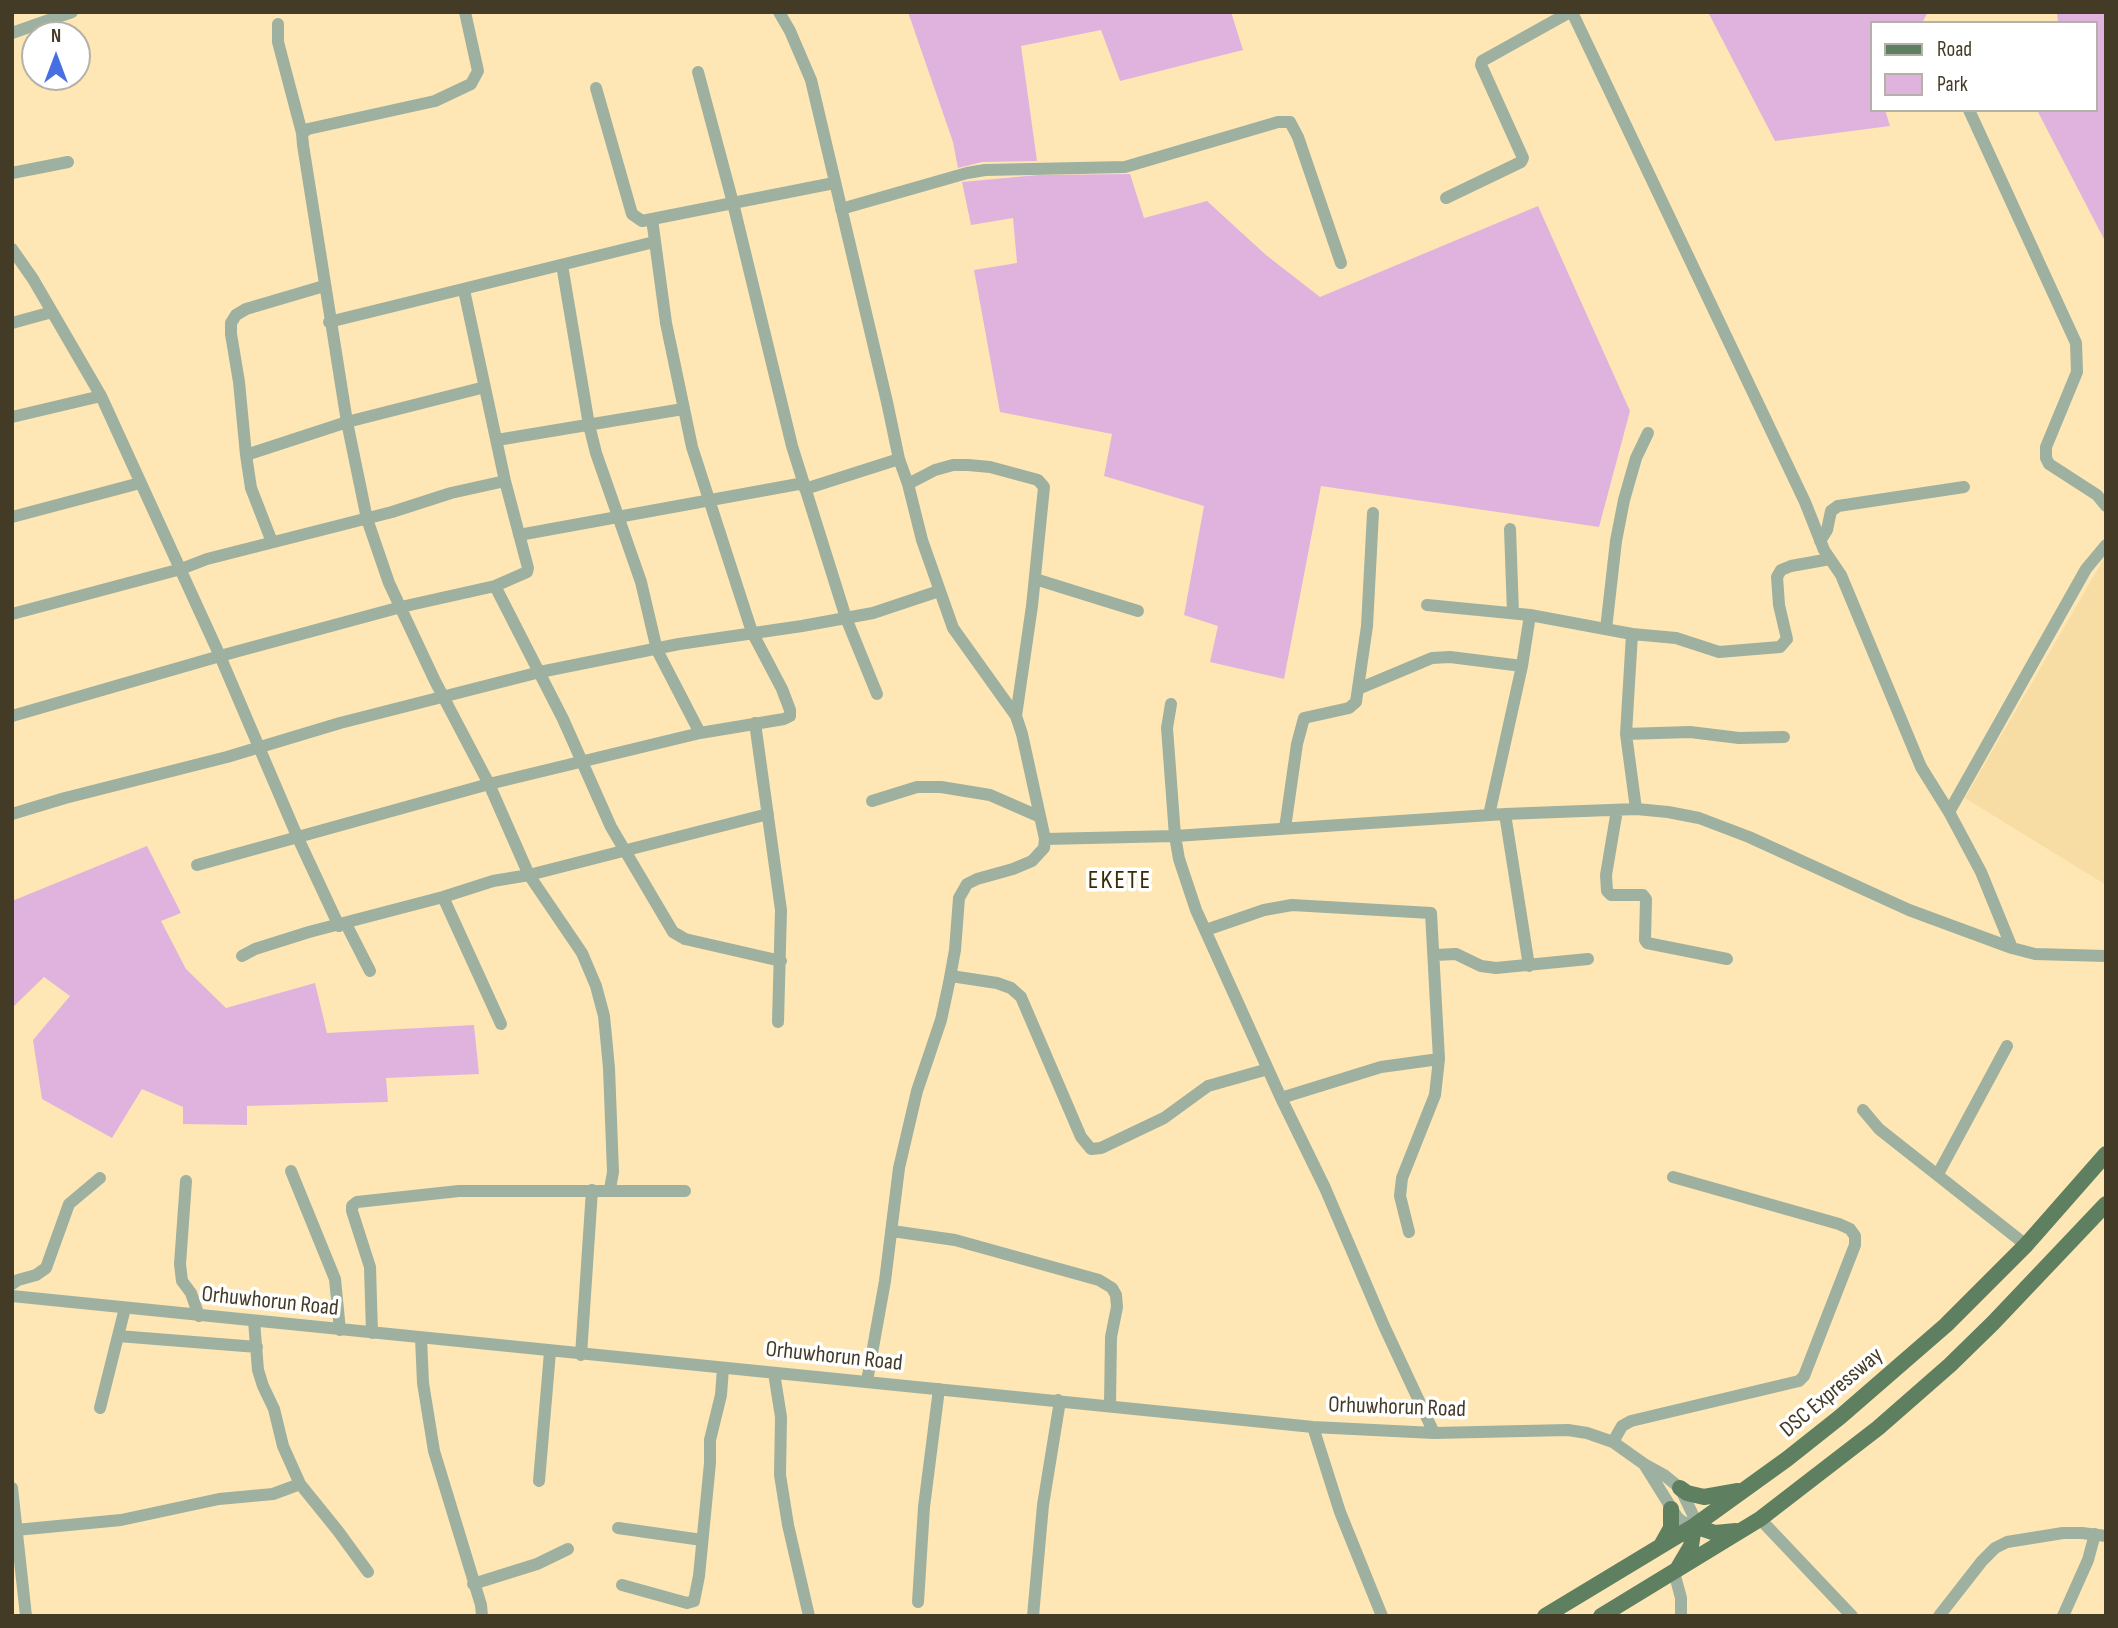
<!DOCTYPE html>
<style>
body{margin:0}
#map{position:relative;width:2118px;height:1628px;overflow:hidden;background:#fee7b4;font-family:"Sofia Sans Condensed",sans-serif}
canvas{display:block}
.frame{position:absolute;inset:0;border:14px solid #443b27;pointer-events:none}
.legend{position:absolute;left:1870px;top:21px;width:228px;height:91px;box-sizing:border-box;background:#fff;border:2px solid #b4b1a9;margin:0;padding:9px 12px;list-style:none;font-size:21px;color:#443b27}
.legend li{display:flex;align-items:center;gap:14px;height:35px}
.legend b{width:35px;border:2px solid #b4b1a9}
.north{position:absolute;left:21px;top:21px;width:70px;height:70px;box-sizing:border-box;background:#fff;border:2px solid #b4b1a9;border-radius:50%;rotate:0deg;font-size:19px;font-weight:700;line-height:28px;text-align:center;color:#443b27}
.north::after{content:'';display:block;margin:auto;width:24px;height:32px;background:#476fe2;clip-path:polygon(50% 0,100% 100%,50% 72%,0 100%)}
</style>
<div id="map">
<canvas width="2118" height="1628"></canvas>
<div class="frame"></div>
<ul class="legend">
<li><b style="height:9px;background:#5f7f61"></b>Road</li>
<li><b style="height:19px;background:#dfb3de"></b>Park</li>
</ul>
<div class="north">N</div>
</div>
<script>
const ctx = document.querySelector('canvas').getContext('2d');
ctx.lineJoin = 'round';
function fillPath(path, color) {
  ctx.fillStyle = color;
  ctx.fill(path, 'evenodd');
}
function shape(rows) {
  const path = new Path2D();
  for (const r of rows) {
    path.moveTo(r[0], r[1]);
    for (let i = 2; i < r.length; i += 2) path.lineTo(r[i], r[i + 1]);
  }
  return path;
}
function trace(path, color, width, dash) {
  ctx.strokeStyle = color;
  ctx.lineWidth = width;
  ctx.lineCap = dash ? 'butt' : 'round';
  ctx.setLineDash(dash || []);
  ctx.stroke(path);
}
function label(font, color, halo, rows, align = 'center') {
  ctx.font = font + ' "Sofia Sans Condensed",sans-serif';
  ctx.lineWidth = 7;
  ctx.setLineDash([]);
  ctx.textBaseline = 'middle';
  ctx.strokeStyle = halo;
  ctx.fillStyle = color;
  for (const [text, x, y, turn = 0] of rows) {
    ctx.save();
    ctx.translate(x, y);
    ctx.rotate((+turn || 0) * Math.PI / 180);
    ctx.textAlign = isNaN(turn) ? turn : align;
    if (halo) ctx.strokeText(text, 0, 0);
    ctx.fillText(text, 0, 0);
    ctx.restore();
  }
}
const built = shape([
 [2106,555,2106,885,1965,798]
]);
const green = shape([
 [908,12,1231,12,1243,50,1120,81,1101,30,1021,46,1037,161,982,162,958,168,953,142],
 [1708,12,1928,12,1922,23,1871,23,1871,110,1885,110,1890,126,1775,141],
 [2057,12,2106,12,2106,243,2037,110,2095,110,2095,23,2058,23],
 [1130,174,1144,218,1207,201,1266,255,1320,297,1538,206,1630,411,1599,527,1321,486,1284,679,1210,662,1218,626,1184,615,1204,506,1104,476,1112,434,1000,412,974,270,1017,263,1013,218,971,225,962,182,1038,175],
 [147,846,181,913,161,921,186,969,226,1008,315,983,327,1033,474,1025,479,1074,386,1078,388,1102,247,1106,247,1125,183,1124,183,1107,142,1089,112,1138,42,1099,33,1040,70,996,44,977,12,1008,12,901]
]);
const minor = shape([
 [465,12,478,71,471,84,435,101,308,129,302,133,303,145,347,422,367,519,389,583,435,681,489,784,529,875,582,953,596,986,604,1016,609,1068,613,1172,610,1189],
 [779,12,790,31,811,80,887,402,899,459,908,484,922,540,953,628,1016,716,1022,734,1045,839,1044,848,1032,861,1013,869,977,879,967,884,959,898,955,950,949,983,941,1020,917,1091,899,1168,885,1281,867,1381],
 [1572,12,1805,502,1824,550,1841,575,1921,767,1949,812,1981,872,2012,948],
 [278,24,278,42,302,133],
 [12,33,72,12],
 [698,72,733,203,792,446,846,618,877,694],
 [596,88,632,214,642,221,834,183],
 [1969,110,2076,343,2077,372,2046,447,2046,458,2049,464,2097,495,2106,506],
 [12,173,68,162],
 [1446,198,1521,162,1523,158,1481,65,1482,61,1570,12],
 [841,209,967,173,985,170,1125,167,1278,122,1290,122,1298,137,1341,263],
 [12,249,33,279,101,396,220,656,297,836,339,926],
 [562,265,589,425,596,453,641,582,657,650,700,733],
 [329,322,654,242],
 [12,323,52,312],
 [12,417,101,396],
 [497,440,683,409],
 [246,455,347,422,485,387],
 [908,484,935,470,953,465,968,465,990,467,1038,480,1044,487,1032,606,1016,716],
 [805,489,899,459],
 [12,517,140,483],
 [1510,529,1513,613],
 [519,535,804,483],
 [1820,541,1827,530,1831,511,1838,506,1964,487],
 [272,542,251,488,246,455,239,382,231,334,231,323,236,315,246,309,324,286],
 [1035,579,1138,611],
 [495,586,563,719,611,827,673,932,685,939,781,961],
 [1427,605,1530,615,1632,634],
 [12,614,181,569,207,559,392,512,451,493,505,481],
 [1606,629,1616,541,1624,500,1636,458,1648,433],
 [1358,689,1432,658,1450,657,1522,666],
 [1171,704,1167,728,1175,836,1179,859,1196,910,1281,1098,1325,1188,1384,1326,1434,1433],
 [12,716,220,656,401,607,495,586,527,572,528,568,505,481,464,290],
 [755,723,781,910,778,1022],
 [1626,734,1690,732,1739,738,1784,737],
 [872,801,917,787,941,787,990,795,1038,816],
 [1636,809,1626,734,1632,634,1676,638,1719,652,1780,647,1787,639,1779,605,1777,577,1781,570,1791,566,1830,559],
 [1617,810,1606,875,1607,891,1611,895,1643,895,1646,899,1645,940,1647,943,1727,959],
 [1949,812,2086,569,2106,545],
 [12,814,65,798,227,757,340,723,540,672,679,644,802,626,873,613,939,591],
 [1505,814,1529,966],
 [1489,815,1522,666,1530,615],
 [1285,828,1297,744,1304,718,1349,708,1356,702,1367,626,1373,513],
 [1045,839,1175,836,1505,814,1636,809,1668,812,1699,818,1749,837,1909,910,2012,948,2035,954,2106,956],
 [197,865,489,784,700,733,784,719,790,716,790,710,782,689,752,632,692,447,666,323,652,219],
 [443,897,501,1024],
 [346,924,370,971],
 [1206,930,1264,910,1292,905,1431,913,1439,1059,1435,1095,1402,1178,1400,1196,1409,1232],
 [1435,955,1456,954,1481,966,1496,968,1588,959],
 [242,956,255,949,309,932,443,897,493,881,529,875,768,814],
 [951,976,997,983,1011,988,1021,997,1081,1137,1091,1149,1101,1148,1164,1118,1208,1086,1268,1069],
 [1281,1098,1381,1067,1439,1059],
 [1863,1110,1879,1129,2026,1245],
 [291,1171,335,1279,340,1330],
 [1938,1174,2007,1046],
 [186,1181,180,1264,182,1281,191,1293,199,1316],
 [892,1231,955,1240,1099,1280,1112,1288,1116,1295,1117,1307,1111,1337,1110,1405],
 [12,1284,18,1280,36,1275,46,1268,69,1204,100,1178],
 [12,1296,1313,1427,1434,1433,1568,1430,1587,1433,1613,1442,1644,1464,1664,1475,1680,1488,1694,1517,1694,1526,1683,1522,1677,1517,1644,1464],
 [254,1321,258,1370,263,1386,274,1409,283,1446,300,1484,338,1531,368,1572],
 [372,1333,370,1267,352,1211,352,1206,357,1202,459,1191,685,1191],
 [118,1336,257,1347],
 [421,1338,423,1383,434,1451,481,1605,482,1616],
 [581,1355,592,1190],
 [774,1373,781,1417,780,1475,788,1525,809,1616],
 [100,1408,125,1308],
 [1313,1427,1340,1512,1382,1616],
 [1613,1442,1622,1426,1631,1421,1799,1381,1804,1376,1855,1245,1855,1236,1850,1229,1839,1224,1673,1177],
 [539,1481,550,1352],
 [12,1488,26,1616],
 [1760,1519,1852,1616],
 [618,1528,702,1540],
 [16,1530,121,1520,219,1499,273,1494,300,1484],
 [1674,1572,1681,1598,1681,1616],
 [473,1584,537,1564,568,1549],
 [622,1585,687,1603,694,1601,699,1576,710,1463,710,1440,721,1395,723,1368],
 [918,1602,924,1507,939,1389],
 [1033,1616,1043,1505,1059,1407,1058,1400],
 [1939,1616,1982,1561,1995,1548,2007,1542,2063,1533,2082,1533,2106,1536],
 [2063,1616,2088,1560,2095,1534]
]);
const major = shape([
 [1680,1488,1687,1493,1704,1497,1738,1491],
 [1661,1546,1671,1528,1671,1509],
 [1678,1568,1691,1546,1694,1526,1715,1533,1736,1531],
 [1545,1616,1694,1526,1787,1459,1840,1417,1946,1325,2026,1245,2106,1154],
 [1601,1616,1760,1519,1878,1428,1950,1365,1993,1323,2106,1204]
]);
const streetNames = [
 ["Orhuwhorun Road",270,1302,6],
 ["Orhuwhorun Road",834,1357,6],
 ["DSC Expressway",1832,1393,-40],
 ["Orhuwhorun Road",1397,1408,2]
];
const quarterNames = [
 ["EKETE",1120,881]
];
fillPath(built, '#f7dda3');
fillPath(green, '#dfb3de');
trace(minor, '#9eb09f', 12);
trace(major, '#5f7f61', 16);
label('23px', '#443b27', '#fff', streetNames);
ctx.letterSpacing = '2px';
label('26px', '#3a2c06', '#fff', quarterNames);
ctx.letterSpacing = '0px';
</script>
